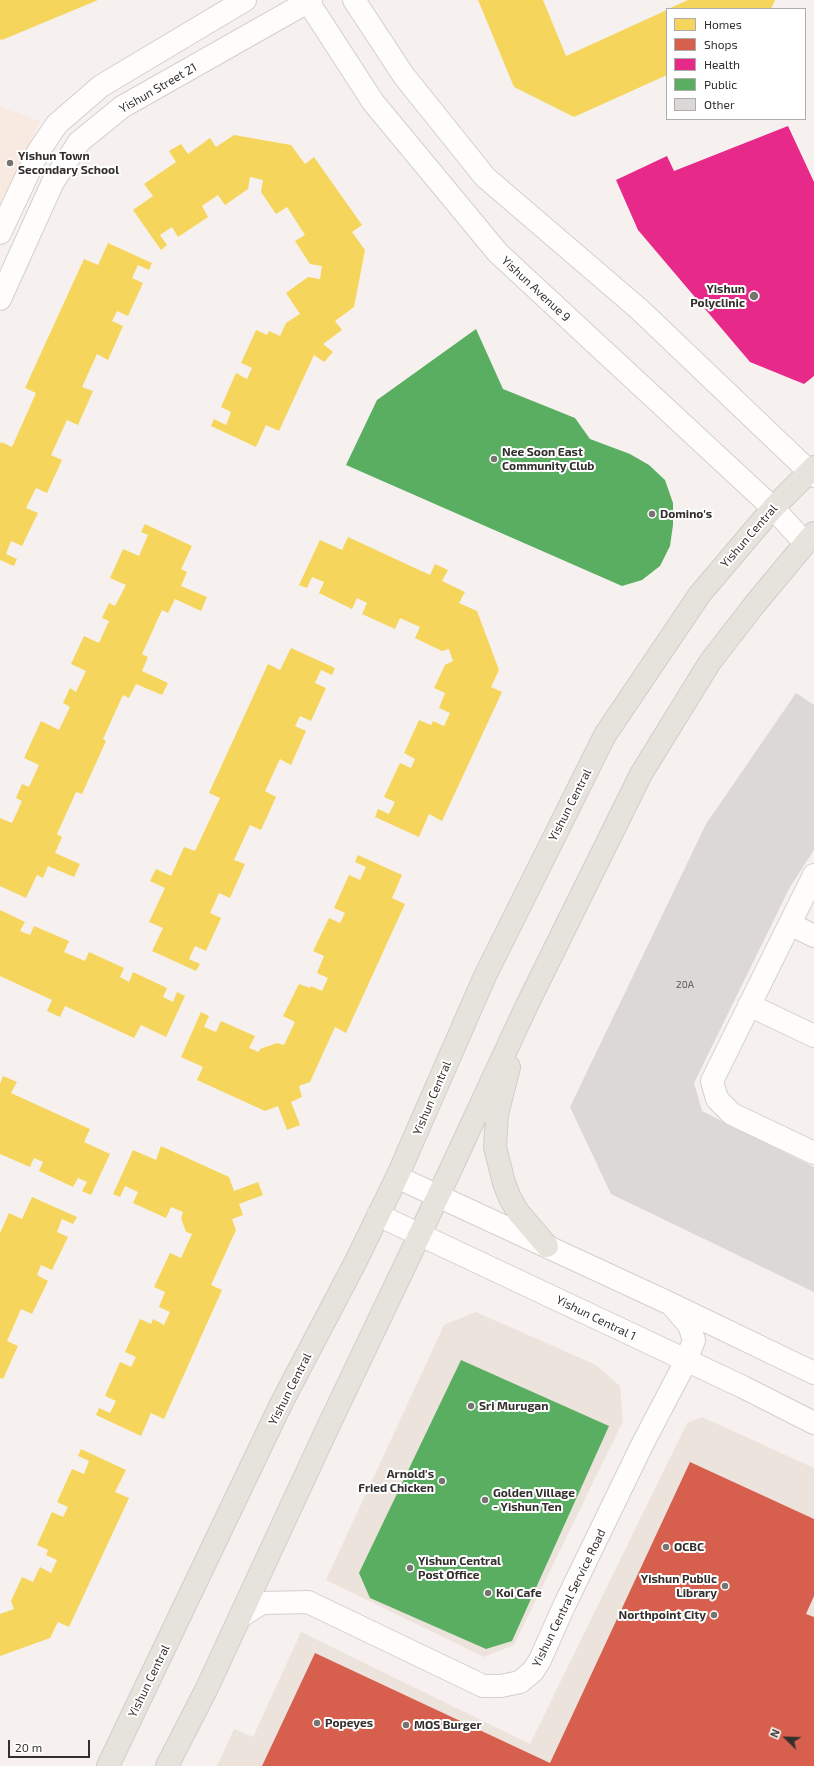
<!DOCTYPE html>
<style>
body{margin:0}
#map{position:relative;width:814px;height:1766px;overflow:hidden;background:#f6f1ee;font-family:"Exo 2",sans-serif}
canvas{display:block}
.legend{position:absolute;left:666px;top:8px;width:140px;height:112px;box-sizing:border-box;background:#fff;border:1px solid #adacab;margin:0;padding:5px 7px;list-style:none;font-size:12px;color:#332f2d}
.legend li{display:flex;align-items:center;gap:8px;height:20px}
.legend b{width:20px;border:1px solid #adacab}
.north{position:absolute;left:766px;top:1718px;width:40px;height:40px;-webkit-text-stroke:3px #fff;paint-order:stroke;rotate:293deg;font-size:11px;font-weight:700;line-height:16px;text-align:center;color:#332f2d}
.north::after{content:'';display:block;margin:auto;width:14px;height:18px;background:#332f2d;clip-path:polygon(50% 0,100% 100%,50% 72%,0 100%)}
.scale{position:absolute;left:8px;top:1740px;width:82px;height:18px;box-sizing:border-box;border:2px solid #332f2d;border-top:0;padding-left:5px;font-size:12px;line-height:14px;white-space:nowrap;color:#332f2d;-webkit-text-stroke:3px #fff;paint-order:stroke}
</style>
<div id="map">
<canvas width="814" height="1766"></canvas>
<ul class="legend">
<li><b style="height:11px;background:#f6d55c"></b>Homes</li>
<li><b style="height:11px;background:#d6604d"></b>Shops</li>
<li><b style="height:11px;background:#e7298a"></b>Health</li>
<li><b style="height:11px;background:#5aae61"></b>Public</li>
<li><b style="height:11px;background:#ddd8d8"></b>Other</li>
</ul>
<div class="north">N</div>
<div class="scale">20 m</div>
</div>
<script>
const ctx = document.querySelector('canvas').getContext('2d');
ctx.lineJoin = 'round';
function fillPath(path, color) {
  ctx.fillStyle = color;
  ctx.fill(path, 'evenodd');
}
function shape(rows) {
  const path = new Path2D();
  for (const r of rows) {
    path.moveTo(r[0], r[1]);
    for (let i = 2; i < r.length; i += 2) path.lineTo(r[i], r[i + 1]);
  }
  return path;
}
function trace(path, color, width, dash) {
  ctx.strokeStyle = color;
  ctx.lineWidth = width;
  ctx.lineCap = dash ? 'butt' : 'round';
  ctx.setLineDash(dash || []);
  ctx.stroke(path);
}
function label(font, color, halo, rows, align = 'center') {
  ctx.font = font + ' "Exo 2",sans-serif';
  ctx.lineWidth = 4;
  ctx.setLineDash([]);
  ctx.textBaseline = 'middle';
  ctx.strokeStyle = halo;
  ctx.fillStyle = color;
  for (const [text, x, y, turn = 0] of rows) {
    ctx.save();
    ctx.translate(x, y);
    ctx.rotate((+turn || 0) * Math.PI / 180);
    ctx.textAlign = isNaN(turn) ? turn : align;
    if (halo) ctx.strokeText(text, 0, 0);
    ctx.fillText(text, 0, 0);
    ctx.restore();
  }
}
const built = shape([
 [476,1312,596,1365,620,1386,623,1421,514,1645,484,1657,326,1580,444,1325],
 [702,1417,814,1468,814,1661,763,1766,217,1766,234,1729,253,1737,301,1632,530,1744,687,1423]
]);
const education = shape([
 [0,107,40,121,0,205]
]);
const homes = shape([
 [0,0,98,0,2,40,0,39],
 [478,0,543,0,566,56,667,10,667,75,574,117,514,87],
 [688,0,775,0,771,9,668,9],
 [234,135,291,145,305,164,314,157,362,225,352,232,365,250,354,307,335,321,342,330,323,344,333,352,324,362,314,355,279,431,266,425,256,447,211,426,214,419,226,425,231,412,221,407,236,373,247,379,252,368,241,363,256,330,267,335,269,331,280,336,286,323,300,314,286,293,308,277,320,279,322,266,310,264,295,241,305,235,287,207,276,214,261,192,263,180,250,177,248,189,225,205,218,195,202,206,208,217,178,237,172,227,160,235,167,245,161,250,133,210,153,196,144,184,176,162,169,151,181,144,188,154,210,138,216,147],
 [108,243,152,263,149,270,138,265,132,278,143,283,128,316,117,311,112,321,123,326,108,360,97,354,82,387,93,391,78,425,67,420,51,455,62,460,47,493,36,488,26,508,38,513,22,546,11,541,6,554,17,559,14,566,0,560,0,444,1,442,12,447,36,393,25,388,84,259,98,265],
 [145,524,192,546,181,569,187,572,181,586,207,597,201,611,175,599,168,613,162,610,142,654,148,657,142,671,168,683,162,695,136,684,129,698,123,695,103,739,106,741,82,794,76,792,57,834,62,837,55,853,80,864,74,877,48,866,43,878,37,875,26,898,0,886,0,818,12,823,22,801,16,798,22,784,29,787,39,765,24,758,41,721,59,730,70,707,63,703,70,688,76,692,86,671,71,664,84,636,99,643,109,621,102,618,109,603,115,606,126,585,110,578,123,549,139,556,148,535,141,532],
 [348,537,430,575,435,564,448,570,442,581,465,592,459,603,477,611,499,670,491,687,502,692,442,821,429,814,419,837,375,817,378,809,389,814,395,802,384,797,400,763,411,768,415,759,404,753,419,720,431,725,433,721,444,726,450,713,439,708,445,693,434,688,445,665,453,661,449,649,442,651,415,638,420,627,400,618,395,629,362,614,367,603,357,598,352,609,319,593,324,582,312,577,307,588,299,585,320,540,342,550],
 [291,648,335,668,332,675,321,670,315,683,326,688,311,721,300,716,295,726,306,731,291,765,280,759,265,791,276,797,261,830,250,825,234,860,245,864,230,898,219,893,210,913,221,918,206,951,195,946,189,959,200,964,196,971,152,951,163,928,149,922,165,888,150,881,156,869,171,876,184,847,195,851,220,798,209,793,268,664,280,670],
 [358,855,402,875,392,898,405,904,346,1033,335,1027,310,1082,299,1086,302,1097,291,1102,300,1125,287,1130,278,1106,265,1111,197,1080,203,1067,181,1057,201,1012,209,1016,204,1027,216,1032,221,1021,255,1036,249,1048,259,1052,260,1049,277,1043,284,1045,295,1022,283,1016,299,984,310,988,311,986,322,991,328,978,317,973,324,956,313,951,329,918,340,923,345,913,334,908,349,875,360,880,366,867,355,862],
 [0,910,25,922,20,931,30,935,34,926,69,941,64,952,85,961,89,952,124,968,120,977,129,982,133,972,167,988,163,997,173,1002,177,992,185,996,166,1037,141,1025,134,1038,65,1006,60,1017,47,1011,52,1000,0,976],
 [3,1076,17,1082,11,1093,90,1129,84,1142,110,1154,91,1195,82,1191,87,1182,78,1178,73,1187,39,1171,43,1162,34,1158,30,1167,0,1154,0,1084],
 [161,1146,229,1177,234,1191,258,1182,263,1195,239,1204,243,1215,232,1219,236,1230,211,1285,222,1290,164,1419,151,1413,141,1436,96,1415,99,1408,110,1413,116,1401,105,1396,120,1362,131,1367,136,1357,125,1352,140,1319,151,1324,153,1319,164,1325,170,1312,159,1307,165,1292,154,1287,170,1253,181,1258,192,1234,186,1232,181,1218,183,1212,171,1207,166,1218,133,1203,138,1192,125,1186,120,1197,113,1194,133,1150,156,1160],
 [32,1197,77,1217,73,1224,62,1219,57,1232,68,1237,52,1270,41,1265,37,1275,48,1281,32,1314,21,1309,7,1341,18,1346,3,1379,0,1378,0,1233,9,1213,22,1219],
 [81,1449,126,1470,115,1492,129,1498,69,1627,58,1622,50,1638,0,1656,0,1614,14,1609,11,1601,22,1577,33,1582,40,1567,51,1573,57,1560,46,1555,48,1550,37,1545,52,1512,63,1517,68,1507,57,1502,72,1469,84,1474,89,1461,78,1456]
]);
const shops = shape([
 [690,1462,814,1519,814,1596,806,1614,814,1617,814,1766,262,1766,315,1653,550,1763]
]);
const health = shape([
 [788,126,814,182,814,376,804,384,750,362,638,230,616,180,667,156,674,171]
]);
const public = shape([
 [476,329,503,389,575,418,590,439,630,454,649,465,665,480,673,503,673,525,670,546,660,566,642,580,622,586,346,465,377,400],
 [461,1360,609,1426,512,1641,486,1649,370,1598,359,1573]
]);
const building = shape([
 [796,693,814,705,814,850,790,887,694,1083,702,1111,814,1167,814,1292,611,1194,570,1107,706,824]
]);
const minor = shape([
 [307,0,373,102,498,253,773,508,805,543],
 [354,0,404,76,485,177,639,309,814,476],
 [0,233,38,152,57,124,101,86,245,0],
 [0,299,53,182,79,142,122,107,311,0],
 [814,875,712,1081,717,1099,732,1114,814,1153],
 [790,924,814,936],
 [749,1005,814,1036],
 [397,1177,671,1304,814,1373],
 [378,1215,743,1387,814,1423],
 [240,1617,262,1603,308,1602,483,1686,501,1686,520,1682,533,1671,540,1660,564,1606,642,1445,686,1361,694,1340,689,1325,671,1304]
]);
const major = shape([
 [509,1067,497,1114,495,1147,504,1183,510,1198,518,1212,547,1246],
 [108,1766,282,1402,355,1263,397,1177,485,976,605,735,700,594,773,508,814,467],
 [167,1766,206,1690,327,1429,449,1173,527,1005,641,774,710,662,755,604,814,533]
]);
const markers = [
 [10,163,4,"#777371"],
 [754,296,5,"#777371"],
 [494,459,4,"#777371"],
 [652,514,4,"#777371"],
 [471,1406,4,"#777371"],
 [442,1481,4,"#777371"],
 [485,1500,4,"#777371"],
 [666,1547,4,"#777371"],
 [410,1568,4,"#777371"],
 [725,1586,4,"#777371"],
 [488,1593,4,"#777371"],
 [714,1615,4,"#777371"],
 [317,1723,4,"#777371"],
 [406,1725,4,"#777371"]
];
const numberNames = [
 ["20A",685,985]
];
const streetNames = [
 ["Yishun Street 21",158,88,-30],
 ["Yishun Avenue 9",536,289,43],
 ["Yishun Central",749,536,-49],
 ["Yishun Central",570,805,-63],
 ["Yishun Central",432,1098,-67],
 ["Yishun Central 1",596,1318,26],
 ["Yishun Central",290,1389,-63],
 ["Yishun Central Service Road",569,1598,-64],
 ["Yishun Central",149,1681,-64]
];
const poiNames = [
 ["Yishun Town",18,156],
 ["Secondary School",18,170],
 ["Yishun",745,289,"right"],
 ["Polyclinic",745,303,"right"],
 ["Nee Soon East",502,452],
 ["Community Club",502,466],
 ["Domino's",660,514],
 ["Sri Murugan",479,1406],
 ["Arnold's",434,1474,"right"],
 ["Fried Chicken",434,1488,"right"],
 ["Golden Village",493,1493],
 ["- Yishun Ten",493,1507],
 ["OCBC",674,1547],
 ["Yishun Central",418,1561],
 ["Post Office",418,1575],
 ["Yishun Public",717,1579,"right"],
 ["Library",717,1593,"right"],
 ["Koi Cafe",496,1593],
 ["Northpoint City",706,1615,"right"],
 ["Popeyes",325,1723],
 ["MOS Burger",414,1725]
];
fillPath(built, '#ede3dd');
fillPath(education, '#f8eae0');
fillPath(homes, '#f6d55c');
fillPath(shops, '#d6604d');
fillPath(health, '#e7298a');
fillPath(public, '#5aae61');
fillPath(building, '#ddd8d8');
trace(minor, '#d3cfcd', 24);
trace(major, '#cfcdcb', 24);
trace(minor, '#fefdfc', 22);
trace(major, '#e6e3dc', 22);
for (const [x, y, r, color] of markers) {
  const dot = new Path2D();
  dot.arc(x, y, r, 0, 2 * Math.PI);
  ctx.fillStyle = color;
  ctx.fill(dot);
  trace(dot, '#fff', 1.5);
}
label('10px', '#5e5958', null, numberNames);
label('12px', '#332f2d', '#fff', streetNames);
label('bold 12px', '#332f2d', '#fff', poiNames, 'left');
</script>
